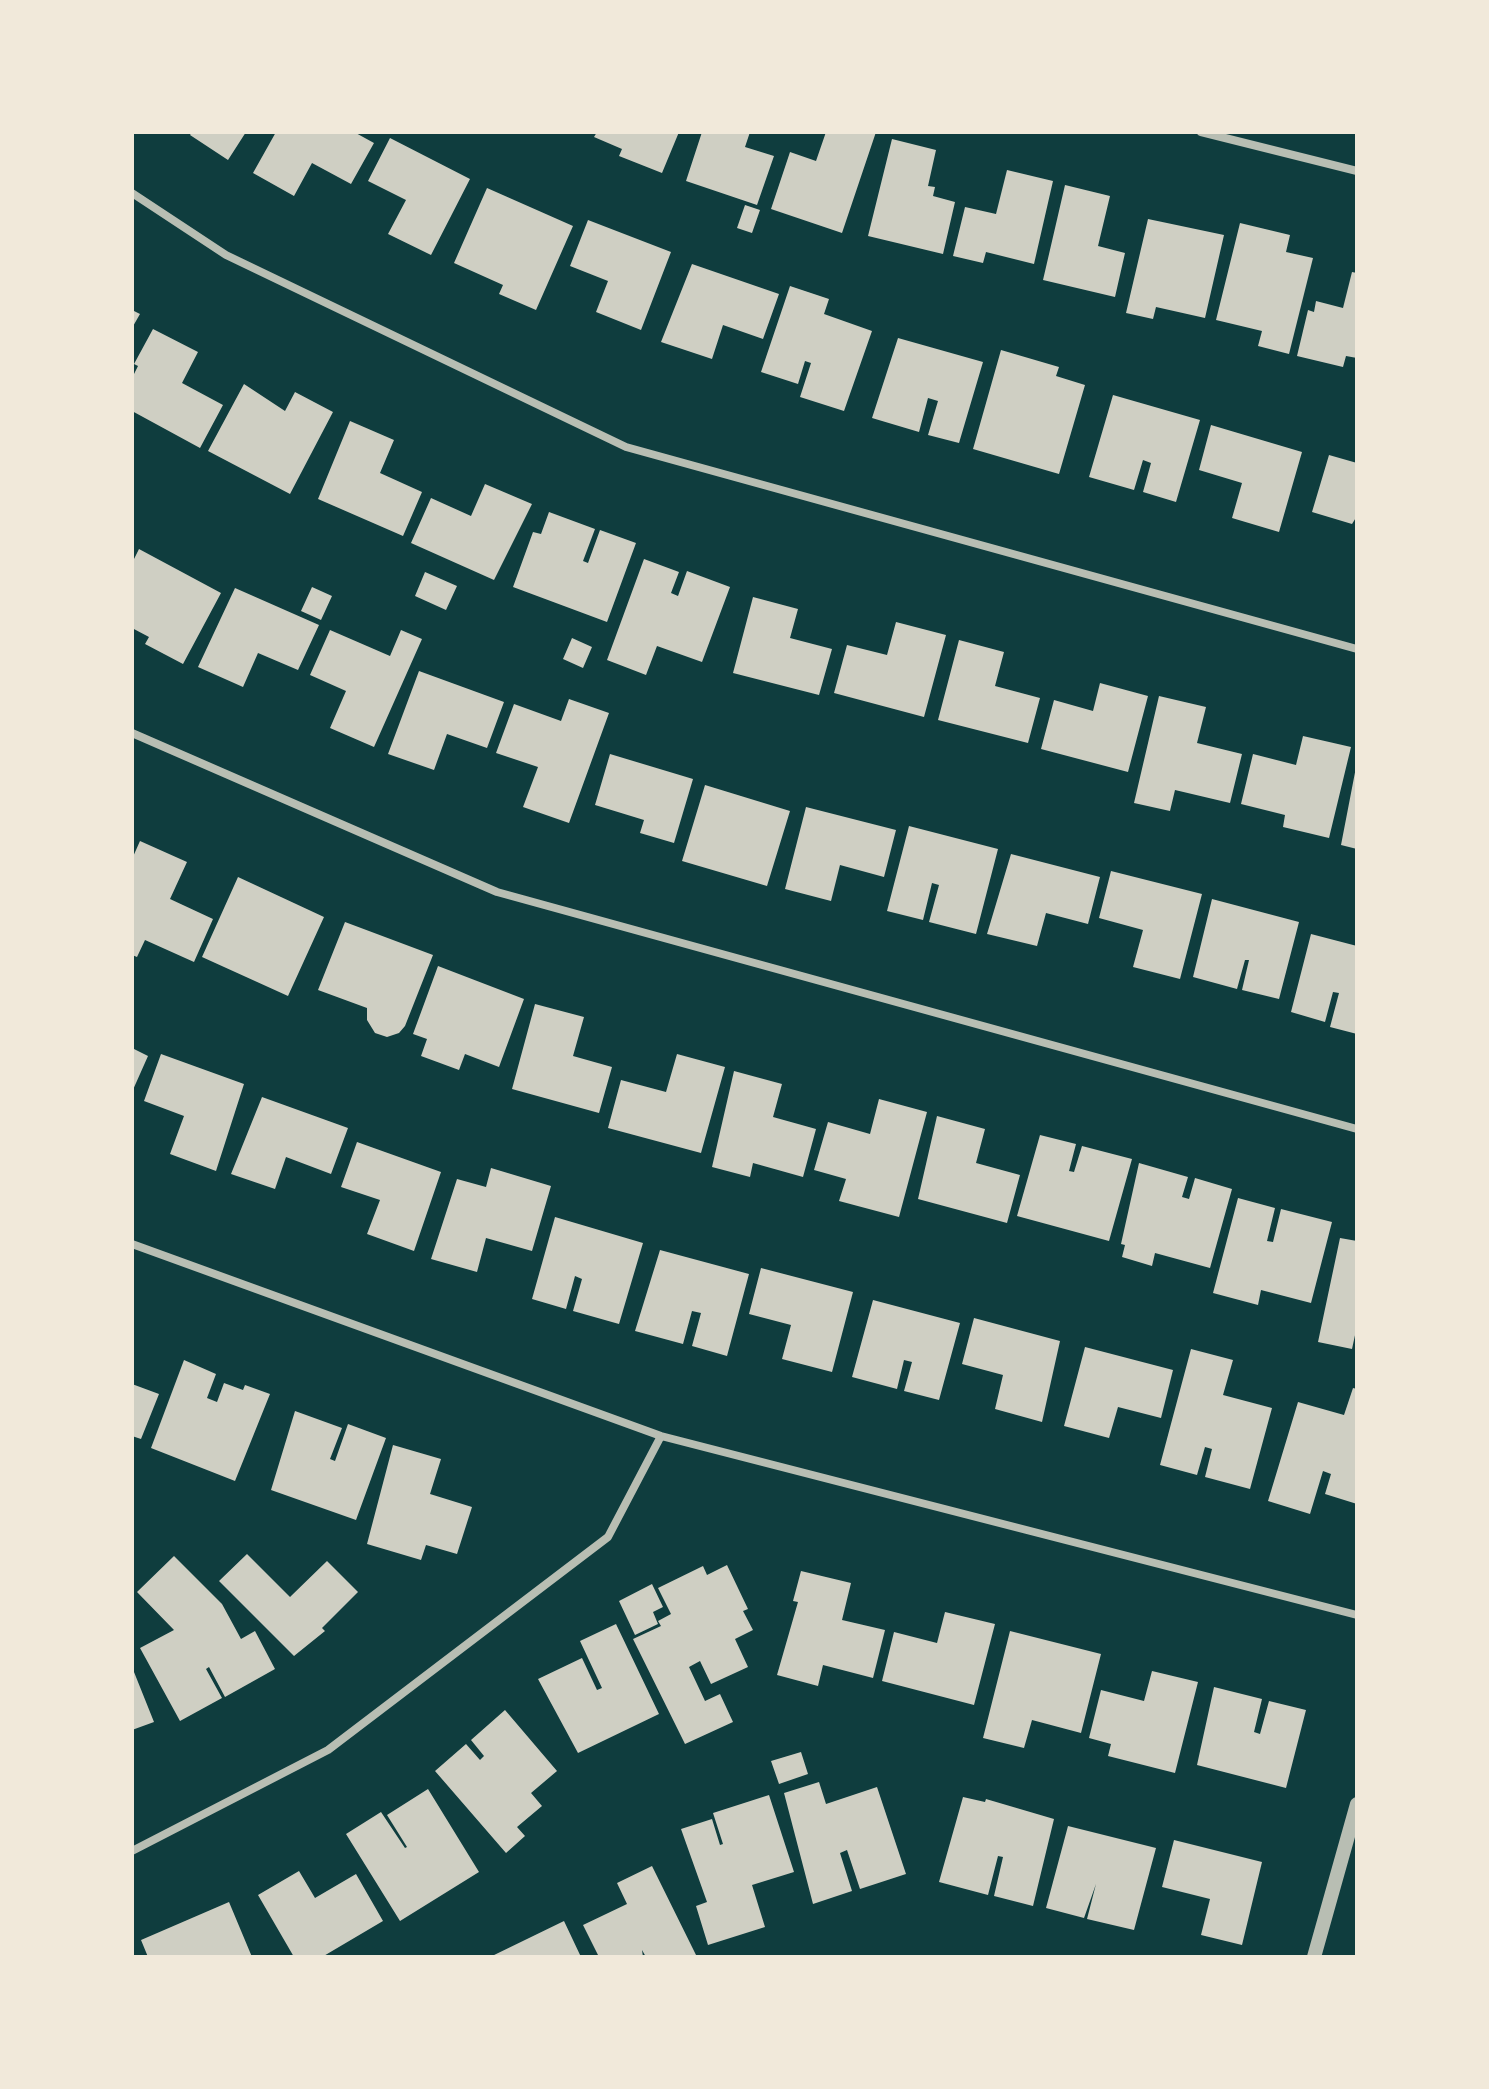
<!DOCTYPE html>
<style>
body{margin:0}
#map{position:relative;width:1489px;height:2089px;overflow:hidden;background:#0f3d3e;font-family:"Titillium Web",sans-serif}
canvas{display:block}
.frame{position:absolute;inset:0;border:134px solid #f1e9da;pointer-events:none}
</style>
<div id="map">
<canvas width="1489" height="2089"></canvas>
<div class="frame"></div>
</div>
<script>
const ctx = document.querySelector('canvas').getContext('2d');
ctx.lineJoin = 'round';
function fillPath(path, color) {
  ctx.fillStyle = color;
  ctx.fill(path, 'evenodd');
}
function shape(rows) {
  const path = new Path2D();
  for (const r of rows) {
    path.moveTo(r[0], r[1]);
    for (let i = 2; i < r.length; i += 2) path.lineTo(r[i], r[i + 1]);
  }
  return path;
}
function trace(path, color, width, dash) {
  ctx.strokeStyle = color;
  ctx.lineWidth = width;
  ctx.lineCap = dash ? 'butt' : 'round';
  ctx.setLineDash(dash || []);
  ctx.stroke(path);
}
const building = shape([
 [192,132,246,132,228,160,190,135],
 [276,132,354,132,374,143,351,184,312,163,294,196,253,173],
 [597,132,679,132,662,173,619,156,622,149,594,137],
 [702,132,750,132,745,147,774,156,757,205,686,181],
 [826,132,876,132,842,233,771,209,790,152,816,161],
 [390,138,470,179,431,255,388,234,406,200,368,181],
 [892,139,936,150,928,186,935,187,933,196,955,202,943,254,868,236],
 [1007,170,1053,181,1034,264,986,252,983,263,953,256,965,207,996,214],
 [1065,185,1110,196,1098,246,1125,253,1115,297,1043,280],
 [487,188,573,226,536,310,499,294,503,285,454,263],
 [745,205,760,210,752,233,737,228],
 [1148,219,1224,235,1205,318,1156,307,1153,319,1126,313],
 [588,220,671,252,641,330,596,312,608,281,570,266],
 [1240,223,1290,235,1286,252,1313,258,1289,354,1258,346,1262,331,1216,320],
 [692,264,779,294,763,339,723,325,712,359,661,342],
 [1352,272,1357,273,1357,358,1346,356,1343,367,1297,356,1308,310,1314,312,1316,301,1343,308],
 [790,286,829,299,824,314,872,331,844,411,800,397,811,363,805,361,798,384,761,372],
 [132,310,140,314,132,328],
 [153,329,198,352,182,383,223,405,200,448,132,411,132,378,138,366,134,364],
 [898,338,983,362,959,443,928,435,938,401,928,398,919,432,872,418],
 [1001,350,1059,367,1056,376,1085,385,1059,474,973,449],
 [244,384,285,411,295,392,333,412,290,494,208,451],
 [1113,395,1200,420,1176,502,1143,492,1151,463,1143,460,1134,490,1089,477],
 [350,421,394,440,380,473,422,492,403,536,318,499],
 [1211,425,1302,452,1279,532,1232,518,1242,483,1199,470],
 [1329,455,1357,463,1357,516,1352,524,1312,512],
 [485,484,532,504,494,580,411,543,431,498,471,516],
 [549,512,595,529,583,561,588,563,600,530,636,543,607,622,513,587,533,532,541,534],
 [139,549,221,593,183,664,145,644,149,637,132,628,132,563],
 [644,559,679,572,671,593,678,596,687,571,730,587,702,662,657,646,646,675,607,660],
 [425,572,457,586,446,610,415,596],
 [312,587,332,596,321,620,301,611],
 [235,588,319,625,298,670,258,653,243,687,198,667],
 [753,597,798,609,790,638,832,649,819,695,733,673],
 [896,622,946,635,924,717,834,693,847,645,887,655],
 [330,630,390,656,401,630,422,639,374,747,330,728,346,691,310,675],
 [572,638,592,647,583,668,563,659],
 [959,640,1004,652,995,686,1040,698,1028,743,938,720],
 [419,671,504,702,487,748,447,734,434,770,388,754],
 [1100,683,1148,696,1128,772,1041,749,1054,700,1093,711],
 [1159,696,1206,707,1197,743,1242,754,1230,803,1175,790,1170,811,1134,803],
 [569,699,609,713,569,823,523,807,538,767,496,753,514,704,561,721],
 [1303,736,1351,747,1329,838,1283,827,1285,815,1241,804,1253,754,1296,765],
 [610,754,693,779,674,843,640,833,644,820,595,805],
 [1357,762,1357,849,1341,845],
 [705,785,790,811,767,886,682,861],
 [806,807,896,830,884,877,840,865,831,901,785,889],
 [909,826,998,849,976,934,929,922,939,885,932,883,923,920,887,911],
 [140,841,187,862,170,899,213,919,194,962,145,940,137,957,132,955,132,859],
 [1011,854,1100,877,1088,924,1046,913,1037,946,987,934],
 [1111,871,1202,894,1180,979,1133,967,1143,930,1099,918],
 [238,877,324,917,288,996,202,957],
 [1212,899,1299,922,1279,999,1242,990,1249,960,1245,960,1237,989,1193,977],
 [345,922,433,955,405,1026,399,1033,387,1037,375,1033,367,1020,367,1008,318,990],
 [1311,934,1357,946,1357,1034,1330,1027,1339,993,1333,992,1325,1022,1291,1012],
 [438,966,524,999,499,1067,465,1054,459,1070,421,1056,427,1039,413,1034],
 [535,1004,584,1017,573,1056,612,1067,599,1113,512,1089],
 [132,1048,148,1056,132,1092],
 [161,1054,244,1084,216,1171,170,1154,184,1116,144,1101],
 [677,1054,725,1067,701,1153,608,1128,621,1080,666,1092],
 [734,1071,782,1084,773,1117,816,1129,803,1177,753,1163,750,1177,712,1167],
 [262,1097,348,1128,331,1174,286,1157,275,1189,231,1174],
 [879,1099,927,1112,899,1217,839,1201,846,1179,814,1170,828,1122,870,1134],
 [937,1116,985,1129,976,1163,1020,1175,1007,1223,918,1199],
 [1040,1135,1076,1144,1069,1171,1074,1172,1082,1146,1132,1159,1109,1241,1017,1216],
 [357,1142,441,1172,414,1251,367,1234,380,1200,341,1187],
 [1139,1163,1188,1177,1182,1197,1189,1199,1195,1178,1232,1189,1210,1268,1155,1253,1152,1266,1122,1257,1125,1245,1121,1244],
 [491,1168,551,1186,532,1251,486,1238,477,1272,431,1259,457,1179,486,1187],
 [1238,1198,1275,1208,1267,1241,1273,1242,1281,1209,1332,1222,1311,1303,1261,1290,1258,1305,1213,1293],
 [555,1217,643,1243,619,1324,573,1311,582,1279,575,1276,566,1309,532,1299],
 [1340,1238,1357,1241,1357,1326,1352,1349,1318,1342],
 [660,1250,749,1274,727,1356,692,1346,701,1313,692,1311,683,1344,635,1331],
 [761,1268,853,1292,832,1372,782,1359,791,1325,749,1314],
 [873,1300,960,1323,939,1400,904,1391,912,1362,904,1360,897,1389,852,1377],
 [974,1318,1060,1341,1042,1422,995,1409,1003,1375,962,1364],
 [1085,1347,1173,1370,1161,1418,1118,1407,1109,1438,1064,1426],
 [1191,1349,1233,1360,1223,1395,1272,1408,1250,1489,1205,1477,1212,1449,1205,1447,1197,1475,1160,1465],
 [184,1360,216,1374,207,1398,217,1402,224,1383,243,1390,245,1385,270,1394,235,1481,151,1448],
 [132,1384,159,1394,141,1439,132,1436],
 [1353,1388,1357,1389,1357,1504,1325,1494,1331,1474,1323,1471,1310,1514,1268,1501,1298,1402,1344,1415],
 [295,1411,342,1428,330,1459,335,1461,348,1424,386,1438,356,1520,271,1490],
 [393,1445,441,1459,430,1494,472,1507,457,1554,426,1545,421,1560,367,1544],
 [247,1554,290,1597,327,1561,358,1592,322,1628,325,1631,294,1656,219,1581],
 [174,1556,222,1604,241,1639,255,1631,275,1669,225,1697,209,1667,206,1669,222,1698,180,1721,140,1648,174,1630,137,1592],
 [727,1565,748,1609,743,1611,753,1630,735,1639,748,1667,711,1684,700,1661,689,1667,705,1701,720,1694,733,1722,685,1744,633,1639,661,1626,658,1621,671,1614,658,1588,703,1566,707,1575],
 [801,1571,851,1583,842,1620,885,1630,873,1678,823,1665,818,1686,777,1675,798,1602,793,1601],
 [652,1584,663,1607,653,1612,658,1624,635,1635,619,1601],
 [945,1612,995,1624,974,1705,882,1681,894,1632,937,1643],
 [616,1624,659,1714,578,1753,538,1679,582,1658,597,1690,602,1688,580,1641],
 [1010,1631,1101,1654,1081,1733,1032,1720,1024,1748,983,1738],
 [132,1667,154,1722,132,1730],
 [1152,1671,1198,1682,1175,1773,1108,1756,1111,1744,1089,1738,1101,1690,1144,1701],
 [1214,1687,1262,1699,1254,1732,1260,1734,1269,1701,1306,1710,1286,1788,1197,1765],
 [505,1710,557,1771,531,1793,542,1806,517,1827,525,1836,506,1853,435,1771,466,1744,480,1760,484,1756,471,1740],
 [801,1752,808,1774,779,1784,771,1761],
 [819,1782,826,1804,877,1787,906,1874,860,1889,847,1850,840,1853,852,1891,813,1904,784,1793],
 [428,1789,479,1872,400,1921,346,1834,381,1812,405,1848,407,1847,387,1815],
 [769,1795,794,1872,752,1885,765,1927,708,1945,696,1906,707,1902,681,1829,712,1819,720,1845,723,1844,713,1813],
 [963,1797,985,1802,986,1799,1054,1819,1033,1906,994,1896,1003,1857,998,1856,988,1895,939,1882],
 [1068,1826,1156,1848,1134,1930,1087,1919,1096,1884,1084,1918,1046,1908],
 [1174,1840,1262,1862,1242,1945,1201,1935,1210,1899,1162,1887],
 [652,1866,697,1957,646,1957,642,1950,643,1957,599,1957,583,1925,627,1904,617,1883],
 [299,1871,315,1898,356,1874,383,1921,322,1957,294,1957,258,1895],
 [229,1902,252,1957,148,1957,141,1940],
 [564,1921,581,1957,490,1957]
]);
const minor = shape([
 [1201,132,1357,171],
 [132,193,226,255,626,447,1357,649],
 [132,733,497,892,1357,1129],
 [132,1244,661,1436,1357,1615],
 [132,1851,328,1750,608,1537,661,1436]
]);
const tertiary = shape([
 [1314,1957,1357,1804]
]);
fillPath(building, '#cfcfc3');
trace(minor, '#b8beb3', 8);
trace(tertiary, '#b8beb3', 14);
</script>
